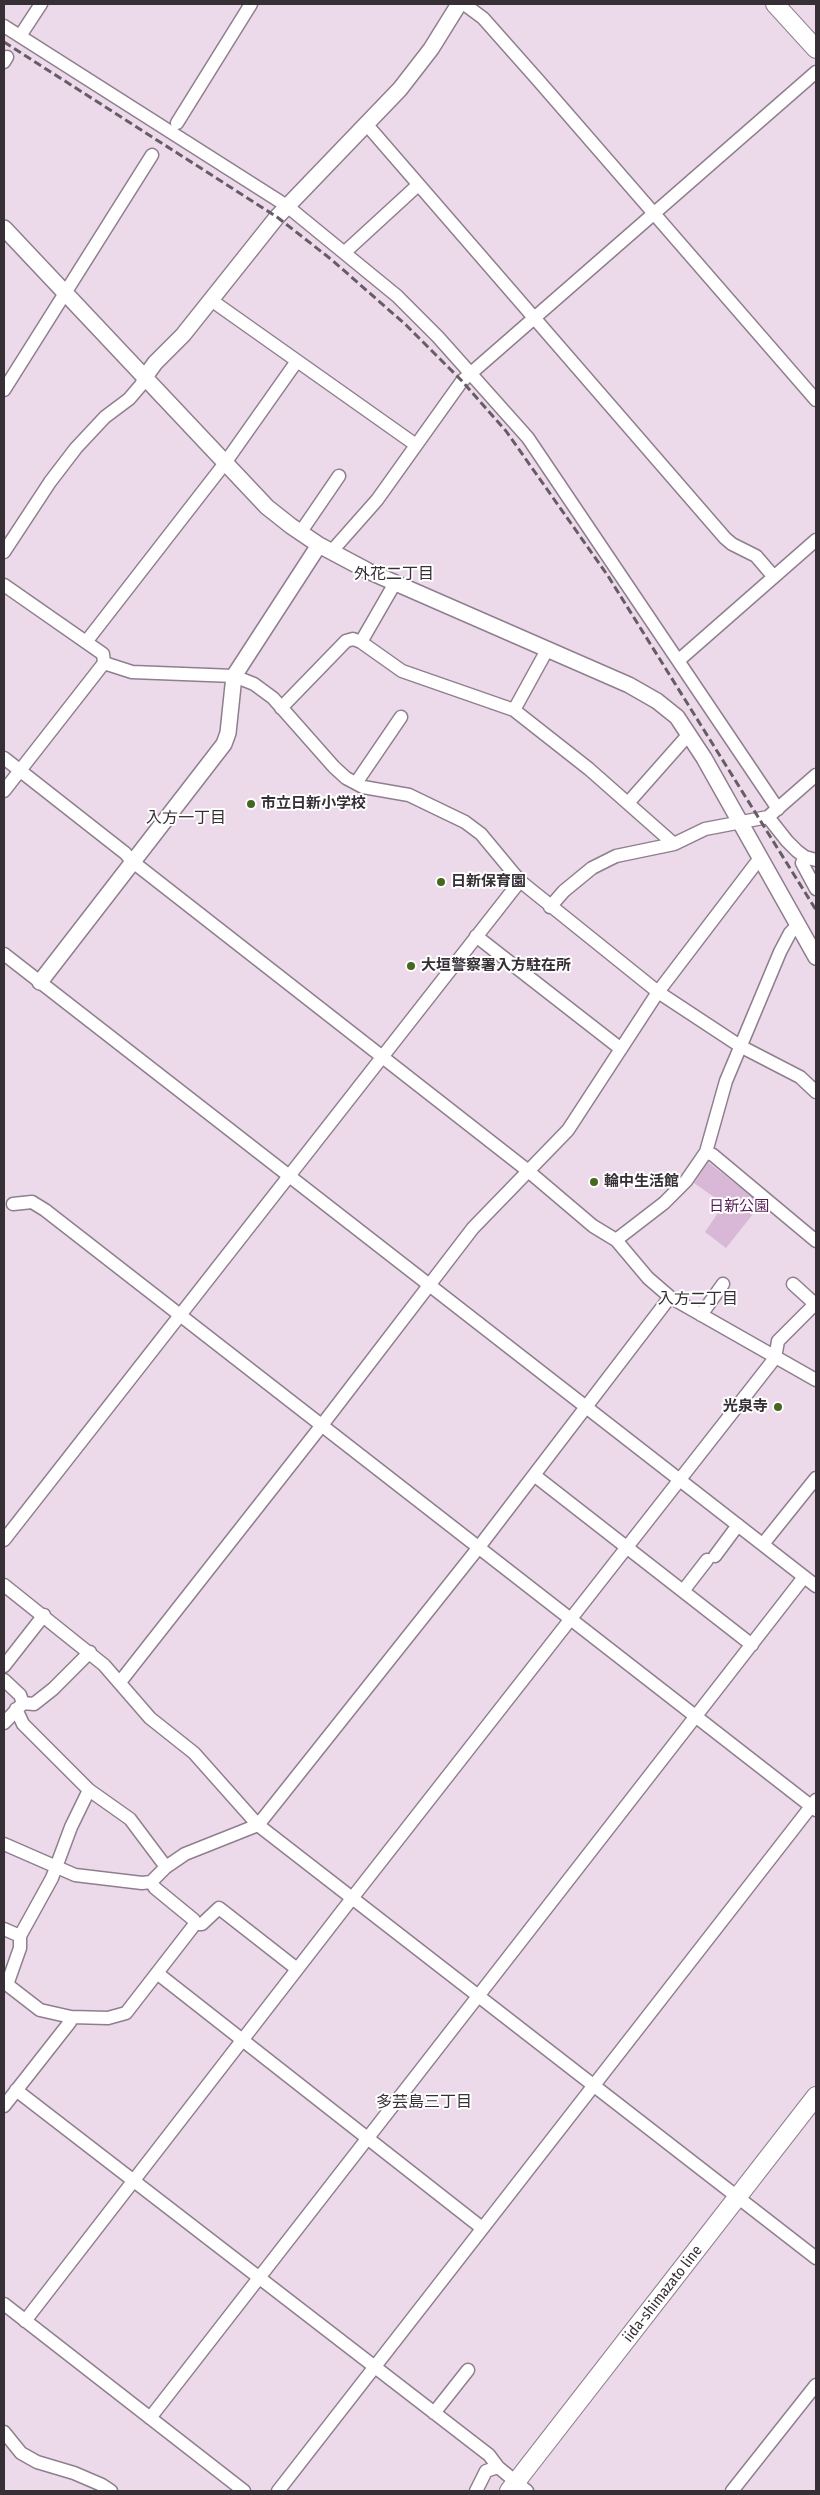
<!DOCTYPE html>
<meta charset="utf-8">
<style>
body{margin:0}
#map{position:relative;width:820px;height:2495px;overflow:hidden;background:#ecdaeb;font-family:"Fira Sans Condensed",sans-serif}
canvas{display:block}
.frame{position:absolute;inset:0;border:5px solid #362f36;pointer-events:none}
</style>
<div id="map">
<canvas width="820" height="2495"></canvas>
<div class="frame"></div>
</div>
<script>
const ctx = document.querySelector('canvas').getContext('2d');
ctx.lineJoin = 'round';
function fillPath(path, color) {
  ctx.fillStyle = color;
  ctx.fill(path, 'evenodd');
}
function shape(rows) {
  const path = new Path2D();
  for (const r of rows) {
    path.moveTo(r[0], r[1]);
    for (let i = 2; i < r.length; i += 2) path.lineTo(r[i], r[i + 1]);
  }
  return path;
}
function trace(path, color, width, dash) {
  ctx.strokeStyle = color;
  ctx.lineWidth = width;
  ctx.lineCap = dash ? 'butt' : 'round';
  ctx.setLineDash(dash || []);
  ctx.stroke(path);
}
function label(font, color, halo, rows, align = 'center') {
  ctx.font = font + ' "Fira Sans Condensed","Noto Sans JP",sans-serif';
  ctx.lineWidth = 4;
  ctx.setLineDash([]);
  ctx.textBaseline = 'middle';
  ctx.strokeStyle = halo;
  ctx.fillStyle = color;
  for (const [text, x, y, turn = 0] of rows) {
    ctx.save();
    ctx.translate(x, y);
    ctx.rotate((+turn || 0) * Math.PI / 180);
    ctx.textAlign = isNaN(turn) ? turn : align;
    if (halo) ctx.strokeText(text, 0, 0);
    ctx.fillText(text, 0, 0);
    ctx.restore();
  }
}
const green = shape([
 [708,1162,761,1204,726,1248,705,1232,724,1204,694,1183]
]);
const minor = shape([
 [464,4,483,18,538,80,816,400],
 [4,26,287,206,397,296,438,337,528,438,778,809],
 [20,36,41,4],
 [4,62,7,57],
 [177,123,251,4],
 [367,125,725,538,732,544,756,556,774,577],
 [345,252,418,185],
 [211,300,416,445],
 [4,390,152,155],
 [300,533,339,476],
 [4,552,50,482,76,448,105,417,129,399,141,385,145,377],
 [331,552,377,500,462,381,816,72],
 [4,585,103,654,104,663,132,672,234,676,254,684,273,698,334,767,346,778,363,787,409,795,465,822,481,834,520,881,658,992,740,1046,800,1077,816,1092],
 [86,642,225,463,297,361],
 [361,642,402,671,514,710,589,769,674,844],
 [679,660,816,540],
 [281,708,346,641,353,639,361,642,395,583],
 [514,710,547,650],
 [4,758,125,853,133,862,527,1170,593,1226,616,1240,648,1278,670,1297,816,1380],
 [356,783,401,717],
 [4,791,104,663],
 [628,803,689,734],
 [768,817,787,841,797,851,805,857,816,860],
 [805,857,802,863,816,889],
 [550,907,564,891,592,868,616,856,674,844,705,829,768,817,816,775],
 [476,936,621,1049],
 [4,954,816,1586],
 [706,1152,713,1155,816,1241],
 [13,1204,32,1202,45,1210,816,1810],
 [616,1240,664,1203,686,1181,706,1152,726,1081,780,952,790,933,798,925],
 [793,1284,815,1304],
 [701,1315,723,1284],
 [534,1475,752,1645],
 [4,1540,520,881],
 [763,1544,816,1478],
 [715,1556,738,1525],
 [4,1585,104,1665,150,1718,194,1753,258,1825,816,2258],
 [683,1591,707,1560],
 [4,1666,44,1615],
 [4,1680,20,1695,23,1703],
 [120,1682,322,1425,473,1228,568,1130,658,992,760,858],
 [16,1709,23,1724,89,1790,130,1819,166,1867],
 [4,1723,23,1703,34,1704,53,1689,90,1652],
 [4,1844,75,1875,142,1883,151,1882,166,1867,185,1854,258,1825,479,1547,670,1297],
 [151,1882,155,1888,194,1920,195,1924],
 [4,1929,20,1936,52,1878,71,1827,89,1790],
 [20,1936,20,1948,8,1982,9,1986,40,2010,71,2017,108,2018,126,2013,195,1924,202,1924,219,1908,297,1969],
 [157,1973,482,2228],
 [16,2090,489,2455,498,2467,527,2491],
 [4,2106,70,2022,71,2017],
 [4,2304,244,2491],
 [25,2321,353,1897,775,1358,778,1341,816,1303],
 [434,2413,468,2370],
 [150,2418,804,1577],
 [4,2432,21,2453,37,2462,74,2473,102,2485,111,2491],
 [278,2491,816,1800],
 [476,2491,486,2471,498,2467],
 [732,2491,816,2385]
]);
const tertiary = shape([
 [4,228,267,507,291,526,319,545,368,571,629,685,657,701,677,717,704,758,816,957],
 [145,377,155,363,183,335,277,217,400,89,431,49,459,4],
 [40,982,224,744,228,733,234,676,319,545]
]);
const secondary = shape([
 [775,4,816,49],
 [509,2491,816,2096]
]);
const rail = shape([
 [4,42,277,217,332,260,406,325,462,381,506,431,608,576,816,910]
]);
const markers = [
 [251,804,5,"#456821"],
 [441,882,5,"#456821"],
 [411,966,5,"#456821"],
 [594,1182,5,"#456821"],
 [778,1407,5,"#456821"]
];
const poiNames = [
 ["市立日新小学校",261,804],
 ["日新保育園",451,882],
 ["大垣警察署入方駐在所",421,966],
 ["輪中生活館",604,1182],
 ["光泉寺",768,1407,"right"]
];
const parkNames = [
 ["日新公園",739,1207]
];
const streetNames = [
 ["iida-shimazato line",663,2294,-52]
];
const neighbourhoodNames = [
 ["外花二丁目",394,575],
 ["入方一丁目",186,819],
 ["入方二丁目",698,1300],
 ["多芸島三丁目",424,2103]
];
fillPath(green, '#d9b7d7');
trace(minor, '#8f7f8e', 15);
trace(tertiary, '#8f7f8e', 18);
trace(secondary, '#8f7f8e', 20);
trace(minor, '#fff', 12);
trace(tertiary, '#fff', 15);
trace(secondary, '#fff', 18);
trace(rail, '#665c65', 3, [8, 4]);
for (const [x, y, r, color] of markers) {
  const dot = new Path2D();
  dot.arc(x, y, r, 0, 2 * Math.PI);
  ctx.fillStyle = color;
  ctx.fill(dot);
  trace(dot, '#fff', 2);
}
label('bold 15px', '#362f36', '#fff', poiNames, 'left');
label('15px', '#561e56', '#fff', parkNames);
label('15px', '#362f36', '#fff', streetNames);
label('16px', '#362f36', '#fff', neighbourhoodNames);
</script>
